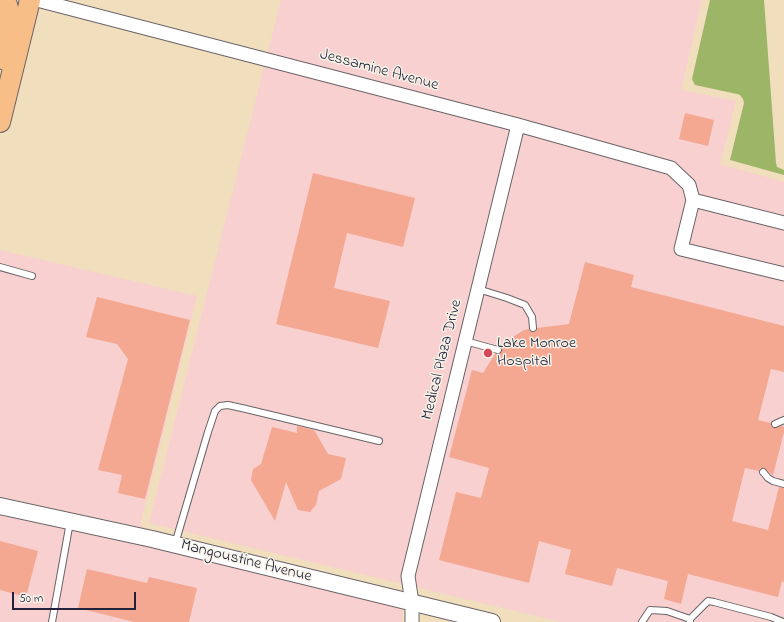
<!DOCTYPE html>
<style>
body{margin:0}
#map{position:relative;width:784px;height:622px;overflow:hidden;background:#f0debd;font-family:"Indie Flower",sans-serif}
canvas{display:block}
.scale{position:absolute;left:12px;top:592px;width:124px;height:18px;box-sizing:border-box;border:2px solid #22223b;border-top:0;padding-left:5px;font-size:12px;line-height:14px;white-space:nowrap;color:#22223b;-webkit-text-stroke:3px #f7f3e8;paint-order:stroke}
</style>
<div id="map">
<canvas width="784" height="622"></canvas>
<div class="scale">50 m</div>
</div>
<script>
const ctx = document.querySelector('canvas').getContext('2d');
ctx.lineJoin = 'round';
function fillPath(path, color) {
  ctx.fillStyle = color;
  ctx.fill(path, 'evenodd');
}
function shape(rows) {
  const path = new Path2D();
  for (const r of rows) {
    path.moveTo(r[0], r[1]);
    for (let i = 2; i < r.length; i += 2) path.lineTo(r[i], r[i + 1]);
  }
  return path;
}
function trace(path, color, width, dash) {
  ctx.strokeStyle = color;
  ctx.lineWidth = width;
  ctx.lineCap = dash ? 'butt' : 'round';
  ctx.setLineDash(dash || []);
  ctx.stroke(path);
}
function label(font, color, halo, rows, align = 'center') {
  ctx.font = font + ' "Indie Flower",sans-serif';
  ctx.lineWidth = 3;
  ctx.setLineDash([]);
  ctx.textBaseline = 'middle';
  ctx.strokeStyle = halo;
  ctx.fillStyle = color;
  for (const [text, x, y, turn = 0] of rows) {
    ctx.save();
    ctx.translate(x, y);
    ctx.rotate((+turn || 0) * Math.PI / 180);
    ctx.textAlign = isNaN(turn) ? turn : align;
    if (halo) ctx.strokeText(text, 0, 0);
    ctx.fillText(text, 0, 0);
    ctx.restore();
  }
}
const built = shape([
 [281,0,702,0,681,90,736,101,720,164,784,182,784,622,561,622,149,523],
 [0,250,197,296,141,521,141,526,144,528,0,497],
 [0,514,150,547,402,609,402,622,0,622]
]);
const forest = shape([
 [710,0,764,0,776,163,777,167,784,170,784,175,730,160,744,103,743,99,740,95,737,94,695,85,692,79]
]);
const building = shape([
 [685,113,714,120,708,146,679,139],
 [313,173,415,198,403,247,347,233,334,288,390,301,378,348,276,324],
 [585,262,634,275,631,287,784,326,784,372,771,369,758,420,771,423,771,426,774,428,782,426,784,427,784,432,773,475,771,474,764,468,760,468,759,471,745,468,732,521,768,530,779,487,784,488,784,582,782,581,778,597,688,574,681,604,664,599,668,581,617,568,612,586,565,574,571,550,539,541,529,583,439,560,456,492,481,498,489,468,449,457,472,370,483,373,495,354,499,354,501,353,502,349,500,346,502,344,524,330,529,329,531,332,534,332,537,330,537,328,569,324],
 [97,297,190,320,145,499,118,493,122,475,98,470,128,359,117,344,86,337],
 [297,426,314,430,328,454,346,458,341,479,319,491,316,505,310,512,298,510,286,482,275,521,251,480,253,469,261,464,272,427,297,433],
 [0,541,38,551,26,597,0,590],
 [87,569,147,583,149,577,197,588,189,622,134,622,78,608]
]);
const service = shape([
 [0,267,32,276],
 [478,289,507,298,525,305,532,317,533,328],
 [465,341,498,350],
 [775,424,784,420],
 [763,472,768,478,773,481,784,484],
 [175,544,208,432,215,411,220,406,228,405,246,409,379,441],
 [690,619,708,601,714,602,771,617,783,622],
 [52,622,70,522],
 [642,622,650,610,667,611,690,619,690,622]
]);
const minor = shape([
 [37,0,518,125,671,168,689,185,693,200,681,249,784,274],
 [693,200,784,223],
 [412,622,412,603,408,576,518,125]
]);
const tertiary = shape([
 [0,506,152,539,492,622]
]);
const primary = shape([
 [4,0,7,5,10,16,5,47,7,61],
 [0,122,30,0]
]);
const markers = [
 [488,353,5,"#d1495b"]
];
const streetNames = [
 ["Jessamine Avenue",379,71,15],
 ["Medical Plaza Drive",443,360,-76],
 ["Mangoustine Avenue",246,562,14]
];
const poiNames = [
 ["Lake Monroe",497,344],
 ["Hospital",497,362]
];
fillPath(built, '#f7d0cf');
fillPath(forest, '#9cb566');
fillPath(building, '#f4a791');
trace(service, '#6a6468', 8);
trace(minor, '#6a6468', 15);
trace(tertiary, '#6a6468', 18);
trace(primary, '#6a6468', 22);
trace(service, '#fff', 6);
trace(minor, '#fff', 13);
trace(tertiary, '#fff', 16);
trace(primary, '#f7be87', 20);
for (const [x, y, r, color] of markers) {
  const dot = new Path2D();
  dot.arc(x, y, r, 0, 2 * Math.PI);
  ctx.fillStyle = color;
  ctx.fill(dot);
  trace(dot, '#f7f3e8', 1.5);
}
label('16px', '#22223b', '#f7f3e8', streetNames);
label('16px', '#22223b', '#f7f3e8', poiNames, 'left');
</script>
